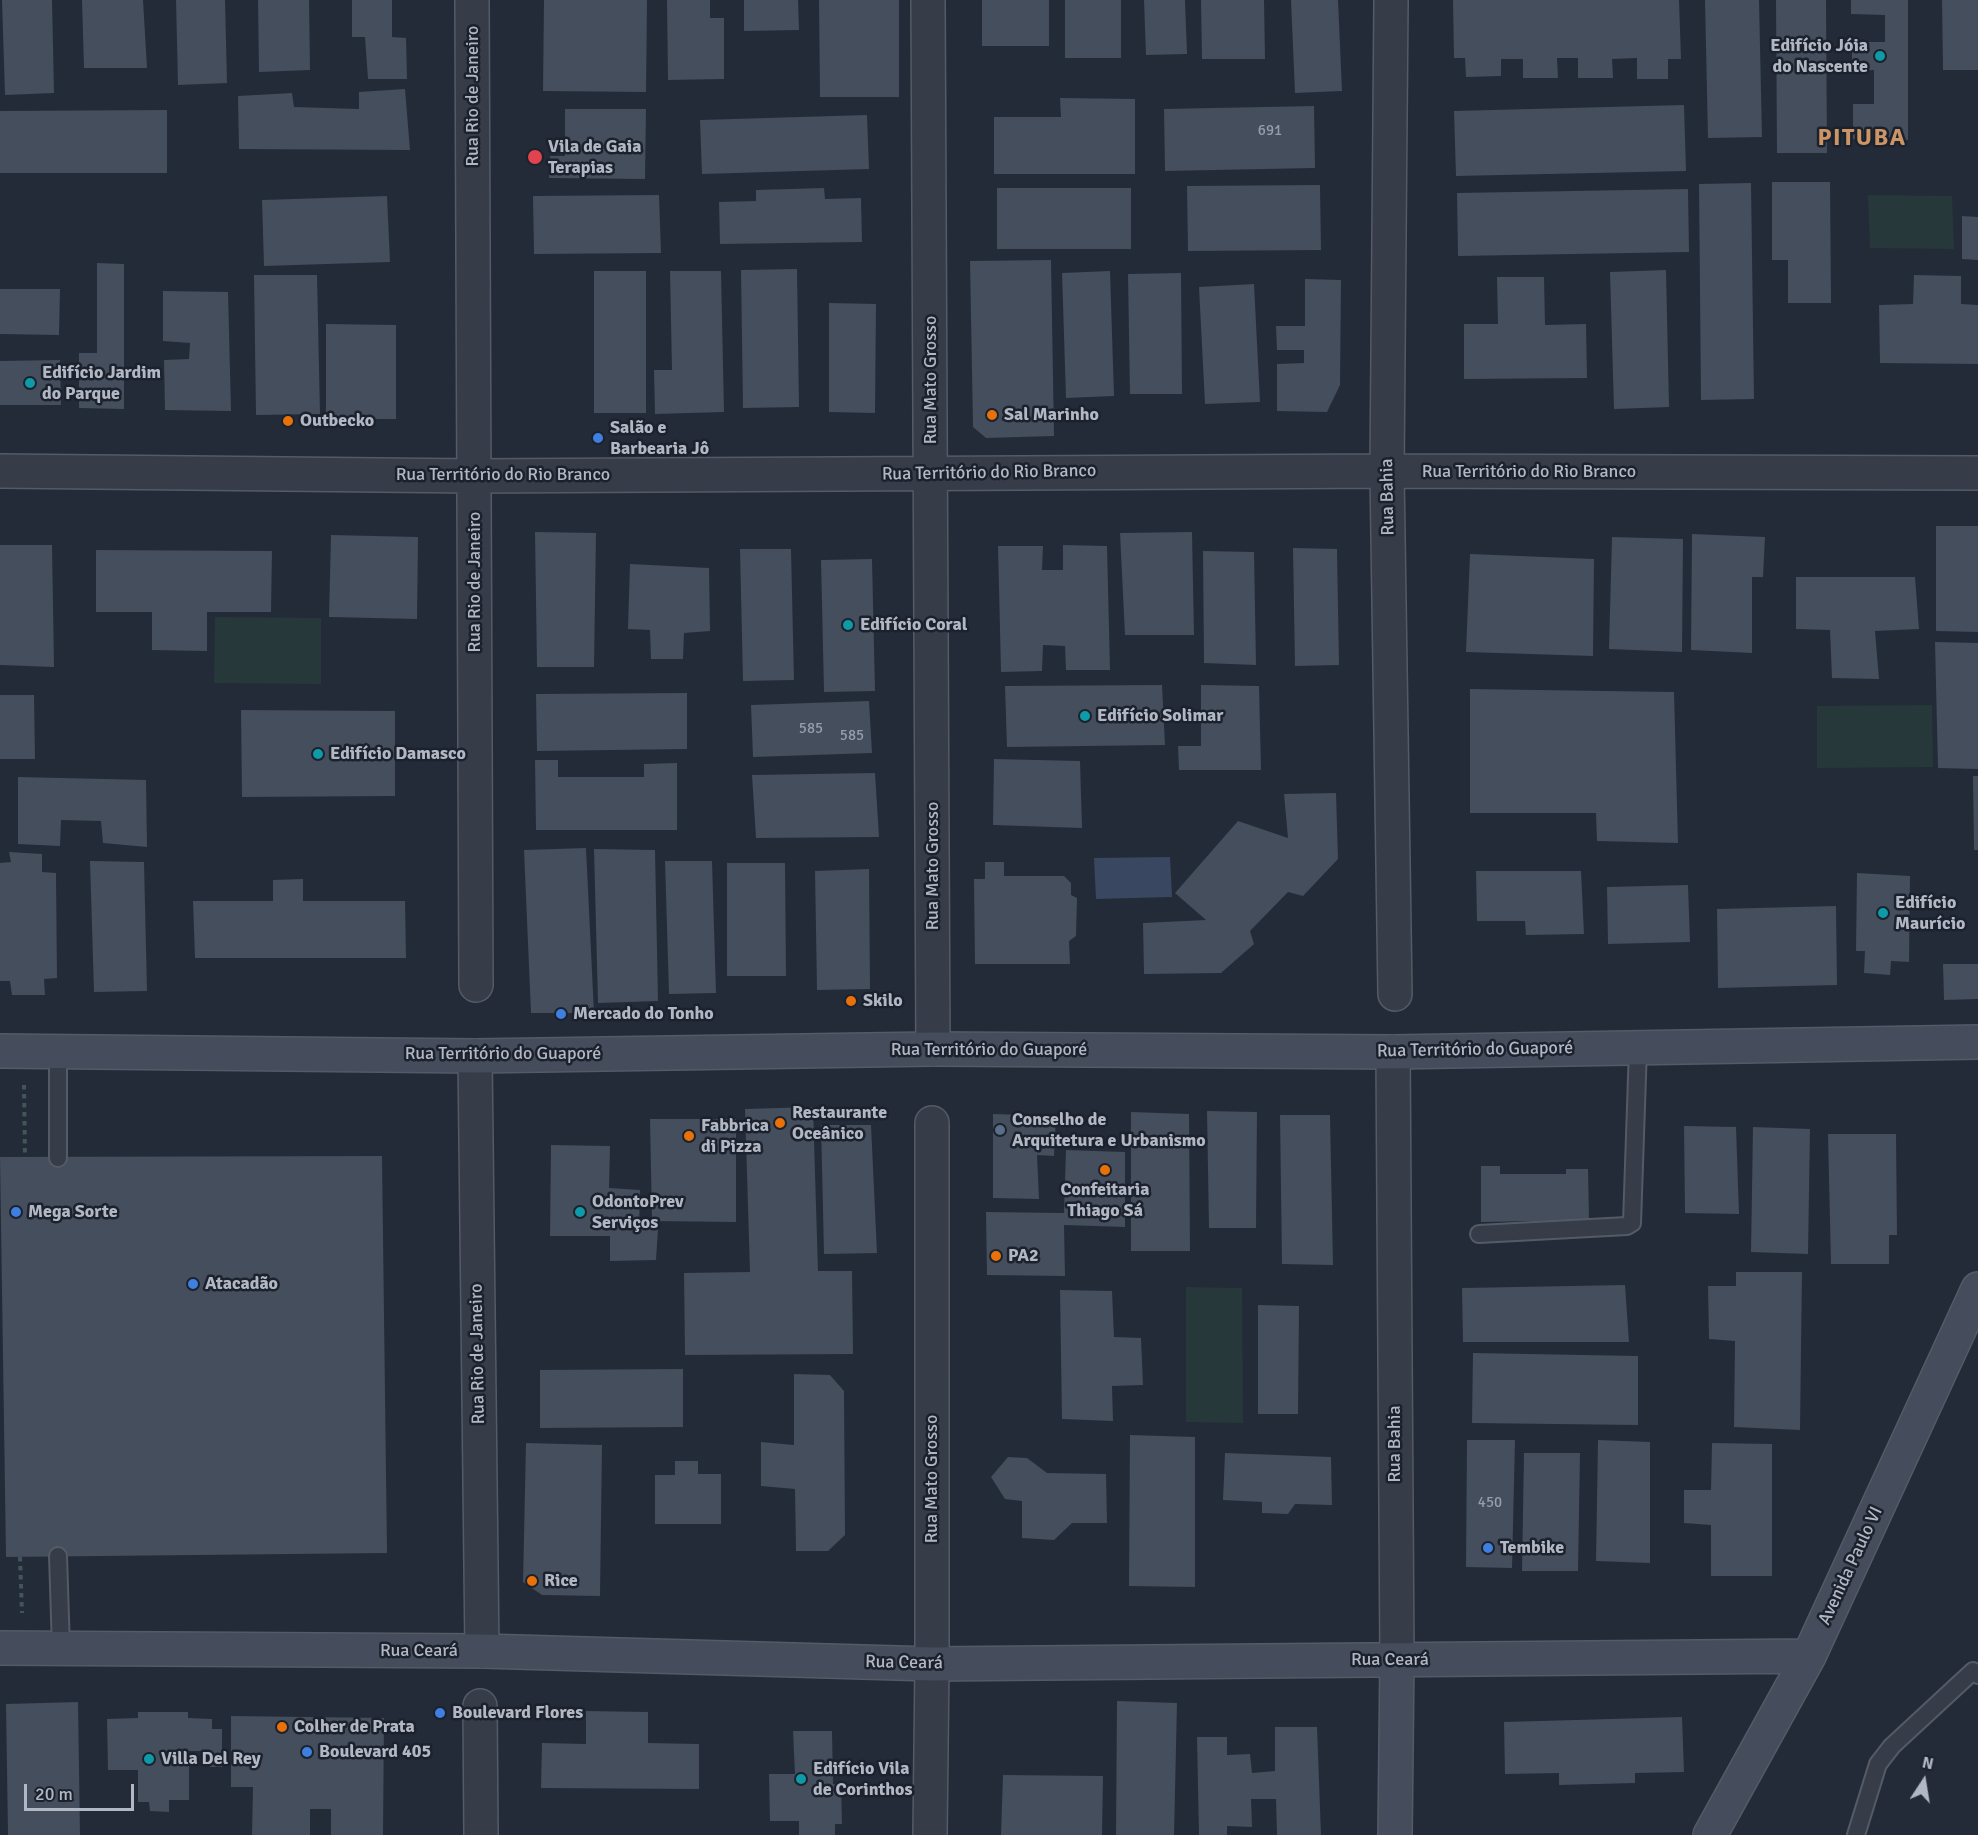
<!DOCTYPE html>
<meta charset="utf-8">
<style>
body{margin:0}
#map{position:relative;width:1978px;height:1835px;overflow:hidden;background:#232b38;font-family:Signika,sans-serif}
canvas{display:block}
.north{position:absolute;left:1894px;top:1751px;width:60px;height:60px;-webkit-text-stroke:4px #1c222d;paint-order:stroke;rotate:12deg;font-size:16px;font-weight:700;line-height:24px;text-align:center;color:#b1b8c4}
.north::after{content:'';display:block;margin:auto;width:21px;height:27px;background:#b1b8c4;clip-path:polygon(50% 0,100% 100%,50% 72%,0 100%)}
.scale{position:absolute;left:24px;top:1784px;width:110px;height:27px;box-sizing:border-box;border:3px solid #b1b8c4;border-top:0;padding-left:8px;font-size:18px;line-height:21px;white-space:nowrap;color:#b1b8c4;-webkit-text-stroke:4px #1c222d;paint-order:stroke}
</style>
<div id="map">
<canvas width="1978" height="1835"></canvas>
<div class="north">N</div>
<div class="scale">20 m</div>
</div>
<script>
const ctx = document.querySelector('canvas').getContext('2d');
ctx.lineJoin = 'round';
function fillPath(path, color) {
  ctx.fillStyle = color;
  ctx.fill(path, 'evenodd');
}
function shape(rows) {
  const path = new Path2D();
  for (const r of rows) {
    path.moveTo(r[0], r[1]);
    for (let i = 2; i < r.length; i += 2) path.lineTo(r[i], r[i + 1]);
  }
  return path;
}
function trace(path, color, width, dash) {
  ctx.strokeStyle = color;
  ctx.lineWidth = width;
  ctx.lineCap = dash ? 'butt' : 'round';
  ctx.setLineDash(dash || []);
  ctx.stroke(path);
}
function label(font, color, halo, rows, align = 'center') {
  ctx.font = font + ' Signika,sans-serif';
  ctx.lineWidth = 5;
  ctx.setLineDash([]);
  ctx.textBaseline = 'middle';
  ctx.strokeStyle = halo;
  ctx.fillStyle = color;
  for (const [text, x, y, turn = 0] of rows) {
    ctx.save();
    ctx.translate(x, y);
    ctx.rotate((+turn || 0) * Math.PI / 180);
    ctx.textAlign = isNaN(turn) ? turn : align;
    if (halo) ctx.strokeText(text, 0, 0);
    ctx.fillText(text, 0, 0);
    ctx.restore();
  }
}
const green = shape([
 [1868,195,1952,196,1954,249,1870,248],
 [215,617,321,618,321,684,214,683],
 [1932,705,1933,767,1817,768,1817,706],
 [1186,1287,1242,1288,1243,1423,1186,1422]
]);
const water = shape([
 [1170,857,1172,897,1096,899,1094,858]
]);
const building = shape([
 [2,0,52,0,54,93,5,95],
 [82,0,143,0,147,68,84,68],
 [176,0,225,0,227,83,178,85],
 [258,0,309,0,310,70,259,72],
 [352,0,392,0,392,37,406,38,407,79,368,79,365,37,352,37],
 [544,0,647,0,646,92,543,91],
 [667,0,710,0,710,18,724,18,724,79,668,80],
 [744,0,798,0,799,30,744,31],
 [819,0,899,0,899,97,820,97],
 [982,0,1049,0,1049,46,982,46],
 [1065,0,1121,0,1121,58,1065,58],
 [1144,0,1185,0,1187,54,1146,55],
 [1201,0,1264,0,1265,59,1202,59],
 [1291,0,1338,0,1342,91,1295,93],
 [1453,0,1679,0,1681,59,1668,59,1668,79,1637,79,1637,58,1612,59,1613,78,1578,78,1578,58,1557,58,1558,78,1523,78,1523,59,1501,59,1501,76,1466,77,1465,58,1454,58],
 [1705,0,1759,0,1762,137,1708,138],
 [1776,0,1826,0,1827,153,1777,153],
 [1851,0,1908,0,1908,140,1853,139,1853,104,1874,104,1874,70,1852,71,1852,42,1885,42,1885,15,1851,14],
 [1942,0,1978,0,1978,70,1943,70],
 [405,89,410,150,239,149,238,96,292,93,294,107,359,109,359,92],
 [1060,98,1135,99,1135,174,994,174,994,117,1061,117],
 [1684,105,1686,171,1456,176,1454,111],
 [1314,106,1315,168,1165,171,1164,109],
 [565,109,646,109,645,179,549,178,550,156,565,156],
 [167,110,167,173,0,173,0,111],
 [867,115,869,169,702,174,700,120],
 [1772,182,1830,182,1831,303,1788,303,1788,260,1772,260],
 [1751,183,1754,399,1701,400,1699,184],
 [1320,185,1321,250,1188,251,1187,186],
 [824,188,825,199,861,198,862,242,720,244,719,202,756,201,756,190],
 [997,188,1131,188,1131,249,997,249],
 [1688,189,1689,252,1458,256,1457,193],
 [659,195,661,253,534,254,533,196],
 [387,196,390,262,264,266,262,200],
 [1962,216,1978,217,1978,260,1962,259],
 [1051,260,1054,436,986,438,973,427,970,261],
 [97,263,124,264,124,409,79,408,79,353,97,353],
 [797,269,799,407,743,408,741,270],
 [1666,270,1669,407,1614,409,1610,272],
 [594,271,646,271,646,413,594,413],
 [670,271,721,271,724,412,655,414,654,370,672,370],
 [1110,271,1114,396,1066,398,1062,273],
 [1181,273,1182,394,1130,394,1128,274],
 [254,275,317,275,320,414,256,415],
 [1914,275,1961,276,1961,304,1978,305,1978,364,1880,363,1879,305,1913,304],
 [1497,277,1544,277,1545,325,1586,324,1587,378,1464,379,1464,324,1498,324],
 [1305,279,1341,280,1340,385,1327,412,1277,411,1277,364,1304,363,1304,350,1277,350,1276,326,1305,326],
 [1254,284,1260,402,1205,404,1199,287],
 [0,289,60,289,59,335,0,334],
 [163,291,228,292,231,411,165,410,164,360,189,359,190,343,163,341],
 [829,303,876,304,875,413,829,412],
 [326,324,396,325,396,419,326,419],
 [60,360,61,405,0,405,0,361],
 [1936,526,1978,526,1978,632,1936,631],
 [535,532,596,533,594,667,537,667],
 [1192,532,1194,635,1125,635,1120,533],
 [1692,534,1765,537,1763,577,1752,577,1752,653,1691,650],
 [331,535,418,537,417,619,329,617],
 [1612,537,1683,539,1682,652,1609,649],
 [0,545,52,545,54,667,0,665],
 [1063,545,1107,546,1110,670,1066,670,1065,646,1043,645,1042,671,1001,672,998,546,1043,546,1042,570,1063,570],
 [1293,548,1337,549,1339,665,1295,666],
 [740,549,791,549,794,680,743,681],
 [96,550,272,551,271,612,207,612,207,651,152,650,152,612,96,612],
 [1203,551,1254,552,1256,665,1204,663],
 [1470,554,1594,559,1593,656,1466,652],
 [872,559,875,691,824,692,821,560],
 [630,564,709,568,710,631,684,633,683,659,651,659,650,630,628,629],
 [1796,577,1915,577,1919,629,1875,631,1879,679,1832,678,1830,630,1796,629],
 [1935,642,1978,643,1978,769,1938,768],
 [1162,685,1165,745,1007,747,1005,686],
 [1201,685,1259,686,1261,770,1179,770,1178,746,1201,746],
 [1470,689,1674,692,1678,843,1597,841,1596,813,1470,813],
 [687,693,687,749,537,751,536,694],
 [0,695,34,695,35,759,0,759],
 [869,701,872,753,753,757,751,705],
 [241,710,395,711,395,796,242,797],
 [994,759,1080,761,1082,828,993,825],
 [535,760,558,760,558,777,644,777,644,764,677,763,677,830,536,830],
 [875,773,879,837,756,838,752,775],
 [1973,776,1978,776,1978,850,1974,850],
 [18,777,146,780,147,847,103,843,101,821,61,820,60,846,18,844],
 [1336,793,1338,859,1303,896,1288,892,1250,931,1254,944,1221,973,1144,974,1143,923,1206,920,1175,893,1238,821,1288,838,1284,794],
 [586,848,594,1013,531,1013,524,850],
 [594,849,655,850,658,1001,598,1003],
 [9,852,42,854,42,872,56,873,57,978,44,979,45,995,12,995,10,981,0,981,0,863,11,862],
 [90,861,144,862,147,991,94,992],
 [665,861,712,861,716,993,669,994],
 [985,862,1004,862,1004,876,1064,876,1071,883,1071,895,1077,898,1076,936,1069,941,1070,964,975,964,974,879,985,879],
 [727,863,785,863,786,976,727,976],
 [869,869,870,989,817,990,815,871],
 [1476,871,1581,871,1584,934,1526,935,1525,921,1477,921],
 [1857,873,1910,876,1909,962,1891,961,1890,975,1864,973,1865,951,1856,951],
 [303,879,303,901,405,901,406,958,195,958,193,901,273,901,273,880],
 [1688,885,1690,942,1608,944,1607,887],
 [1836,906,1837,985,1718,988,1717,909],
 [1943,964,1978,964,1978,999,1944,1000],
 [813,1107,818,1271,852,1271,853,1354,685,1355,684,1273,750,1272,745,1109],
 [1207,1111,1257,1112,1256,1228,1209,1228],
 [1131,1112,1189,1114,1190,1251,1131,1251],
 [993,1114,1056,1116,1054,1156,1037,1155,1039,1199,993,1198],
 [1280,1115,1330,1115,1333,1265,1282,1264],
 [650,1119,736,1119,736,1222,652,1221],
 [821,1125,871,1125,877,1253,824,1254],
 [1684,1126,1736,1127,1739,1214,1685,1213],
 [1753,1127,1810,1129,1808,1254,1751,1252],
 [1828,1134,1896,1134,1897,1235,1889,1235,1889,1264,1831,1264],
 [551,1145,610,1146,609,1188,640,1190,639,1228,658,1229,656,1260,610,1261,610,1236,550,1236],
 [1066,1150,1125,1152,1125,1227,1064,1225,1065,1276,987,1275,986,1212,1064,1213],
 [382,1156,387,1553,6,1557,0,1157],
 [1481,1166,1500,1166,1500,1174,1566,1174,1566,1169,1588,1169,1589,1220,1481,1222],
 [1736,1272,1802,1272,1800,1430,1734,1427,1735,1341,1709,1339,1708,1286,1736,1286],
 [1625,1285,1629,1342,1463,1342,1462,1288],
 [1060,1290,1112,1291,1114,1337,1141,1338,1143,1385,1112,1386,1113,1421,1062,1419],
 [1258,1305,1299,1306,1298,1414,1258,1414],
 [1473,1353,1638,1356,1638,1425,1472,1423],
 [683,1369,683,1427,540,1428,540,1370],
 [794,1374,830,1375,844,1391,845,1535,828,1551,796,1551,795,1489,761,1486,761,1442,794,1445],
 [1130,1435,1195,1437,1195,1587,1129,1586],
 [1467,1440,1515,1440,1512,1568,1466,1567],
 [1598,1440,1650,1442,1650,1563,1596,1561],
 [526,1443,602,1445,600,1596,542,1595,523,1582],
 [1712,1443,1772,1444,1772,1576,1711,1576,1711,1525,1684,1523,1684,1490,1711,1490],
 [1225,1453,1331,1457,1332,1505,1295,1504,1288,1514,1262,1513,1262,1502,1223,1500],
 [1524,1453,1580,1453,1578,1571,1522,1571],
 [1008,1457,1027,1458,1047,1473,1106,1474,1107,1523,1072,1523,1054,1540,1022,1538,1022,1501,1005,1499,991,1477],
 [675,1461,698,1461,698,1474,721,1474,721,1524,655,1524,655,1475,675,1475],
 [1117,1701,1177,1703,1174,1835,1116,1835],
 [78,1702,80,1835,8,1835,6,1704],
 [586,1711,648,1712,648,1743,699,1744,699,1789,541,1788,542,1743,586,1744],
 [138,1712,188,1712,188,1718,212,1719,212,1729,222,1729,222,1767,210,1767,210,1751,189,1751,189,1800,169,1800,169,1812,150,1811,149,1802,138,1802,138,1770,108,1770,107,1719,138,1718],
 [231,1716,384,1718,383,1835,331,1835,331,1809,310,1809,310,1835,252,1835,253,1787,231,1787],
 [1682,1717,1684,1772,1635,1773,1635,1783,1559,1785,1559,1773,1505,1774,1504,1722],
 [1275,1727,1317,1727,1321,1835,1277,1835,1276,1799,1251,1799,1252,1827,1227,1826,1227,1835,1199,1835,1197,1737,1227,1737,1227,1755,1250,1754,1252,1773,1275,1771],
 [793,1731,832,1731,833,1784,841,1784,842,1824,835,1824,835,1835,799,1835,799,1821,770,1821,769,1774,795,1774],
 [1003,1775,1103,1776,1102,1835,1001,1835]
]);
const path = shape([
 [24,1085,25,1158],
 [20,1557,22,1613]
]);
const lane = shape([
 [58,1052,58,1158],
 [1479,1234,1627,1226,1632,1223,1638,1048],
 [58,1556,61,1649],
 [1856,1835,1878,1764,1892,1746,1973,1671,1978,1675]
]);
const street = shape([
 [472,0,476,985],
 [928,0,933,1049],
 [1391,0,1387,471,1395,994],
 [0,471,474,476,1387,471,1978,473],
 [1393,1052,1397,1660],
 [475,1056,482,1651],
 [480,1706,481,1835],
 [930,1835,932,1664,932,1123]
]);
const secondary = shape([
 [0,1051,475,1056,933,1049,1393,1052,1978,1042],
 [0,1648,482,1651,932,1664,1809,1656],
 [1395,1835,1397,1660],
 [1710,1835,1809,1656,1978,1289]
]);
const markers = [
 [1880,56,6,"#0f9aa8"],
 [535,157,8,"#e0444e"],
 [30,383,6,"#0f9aa8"],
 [992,415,6,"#e8710a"],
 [288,421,6,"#e8710a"],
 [598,438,6,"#3f7fe0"],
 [848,625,6,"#0f9aa8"],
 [1085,716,6,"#0f9aa8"],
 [318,754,6,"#0f9aa8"],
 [1883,913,6,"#0f9aa8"],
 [851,1001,6,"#e8710a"],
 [561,1014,6,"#3f7fe0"],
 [780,1123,6,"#e8710a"],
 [1000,1130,6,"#5c6f8a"],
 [689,1136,6,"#e8710a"],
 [1105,1170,6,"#e8710a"],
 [16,1212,6,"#3f7fe0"],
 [580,1212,6,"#0f9aa8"],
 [996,1256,6,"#e8710a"],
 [193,1284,6,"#3f7fe0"],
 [1488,1548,6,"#3f7fe0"],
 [532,1581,6,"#e8710a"],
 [440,1713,6,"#3f7fe0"],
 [282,1727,6,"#e8710a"],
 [307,1752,6,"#3f7fe0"],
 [149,1759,6,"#0f9aa8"],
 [801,1779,6,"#0f9aa8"]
];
const numberNames = [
 ["691",1270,131],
 ["585",811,729],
 ["585",852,736],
 ["450",1490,1503]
];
const poiNames = [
 ["Edifício Jóia",1868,46,"right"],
 ["do Nascente",1868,67,"right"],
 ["Vila de Gaia",548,147],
 ["Terapias",548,168],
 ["Edifício Jardim",42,373],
 ["do Parque",42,394],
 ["Sal Marinho",1004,415],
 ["Outbecko",300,421],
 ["Salão e",610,428],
 ["Barbearia Jô",610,449],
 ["Edifício Coral",860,625],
 ["Edifício Solimar",1097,716],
 ["Edifício Damasco",330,754],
 ["Edifício",1895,903],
 ["Maurício",1895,924],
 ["Skilo",863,1001],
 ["Mercado do Tonho",573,1014],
 ["Restaurante",792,1113],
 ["Oceânico",792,1134],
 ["Conselho de",1012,1120],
 ["Arquitetura e Urbanismo",1012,1141],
 ["Fabbrica",701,1126],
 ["di Pizza",701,1147],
 ["Confeitaria",1105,1190,"center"],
 ["Thiago Sá",1105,1211,"center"],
 ["OdontoPrev",592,1202],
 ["Serviços",592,1223],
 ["Mega Sorte",28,1212],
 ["PA2",1008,1256],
 ["Atacadão",205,1284],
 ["Tembike",1500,1548],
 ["Rice",544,1581],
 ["Boulevard Flores",452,1713],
 ["Colher de Prata",294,1727],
 ["Boulevard 405",319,1752],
 ["Villa Del Rey",161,1759],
 ["Edifício Vila",813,1769],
 ["de Corinthos",813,1790]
];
const streetNames = [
 ["Rua Rio de Janeiro",473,96,-90],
 ["Rua Mato Grosso",931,380,-90],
 ["Rua Território do Rio Branco",1529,472],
 ["Rua Território do Rio Branco",989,473,-1],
 ["Rua Território do Rio Branco",503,475],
 ["Rua Bahia",1388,497,-91],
 ["Rua Rio de Janeiro",475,582,-90],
 ["Rua Mato Grosso",933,866,-90],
 ["Rua Território do Guaporé",989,1050],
 ["Rua Território do Guaporé",1475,1050,-1],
 ["Rua Território do Guaporé",503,1054],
 ["Rua Rio de Janeiro",478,1354,-91],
 ["Rua Bahia",1395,1444,-90],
 ["Rua Mato Grosso",932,1479,-90],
 ["Avenida Paulo VI",1851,1566,-65],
 ["Rua Ceará",419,1651],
 ["Rua Ceará",1390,1660],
 ["Rua Ceará",904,1663,1]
];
const districtNames = [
 ["PITUBA",1862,139]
];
fillPath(green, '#26383a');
fillPath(water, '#394860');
fillPath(building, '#444e5c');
trace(lane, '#545b66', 20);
trace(street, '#545b66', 36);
trace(secondary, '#545b66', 36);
trace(path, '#445558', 4, [4.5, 4.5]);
trace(lane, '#363d48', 16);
trace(street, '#363d48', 33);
trace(secondary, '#454c5b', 33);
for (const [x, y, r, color] of markers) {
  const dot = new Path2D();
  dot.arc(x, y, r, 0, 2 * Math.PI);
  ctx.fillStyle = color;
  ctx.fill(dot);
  trace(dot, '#1c222d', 2);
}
label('15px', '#969eaa', null, numberNames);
label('bold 18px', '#b1b8c4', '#1c222d', poiNames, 'left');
label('18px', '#b1b8c4', '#1c222d', streetNames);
ctx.letterSpacing = '1.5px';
label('bold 24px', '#cb9565', '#1c222d', districtNames);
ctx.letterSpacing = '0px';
</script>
